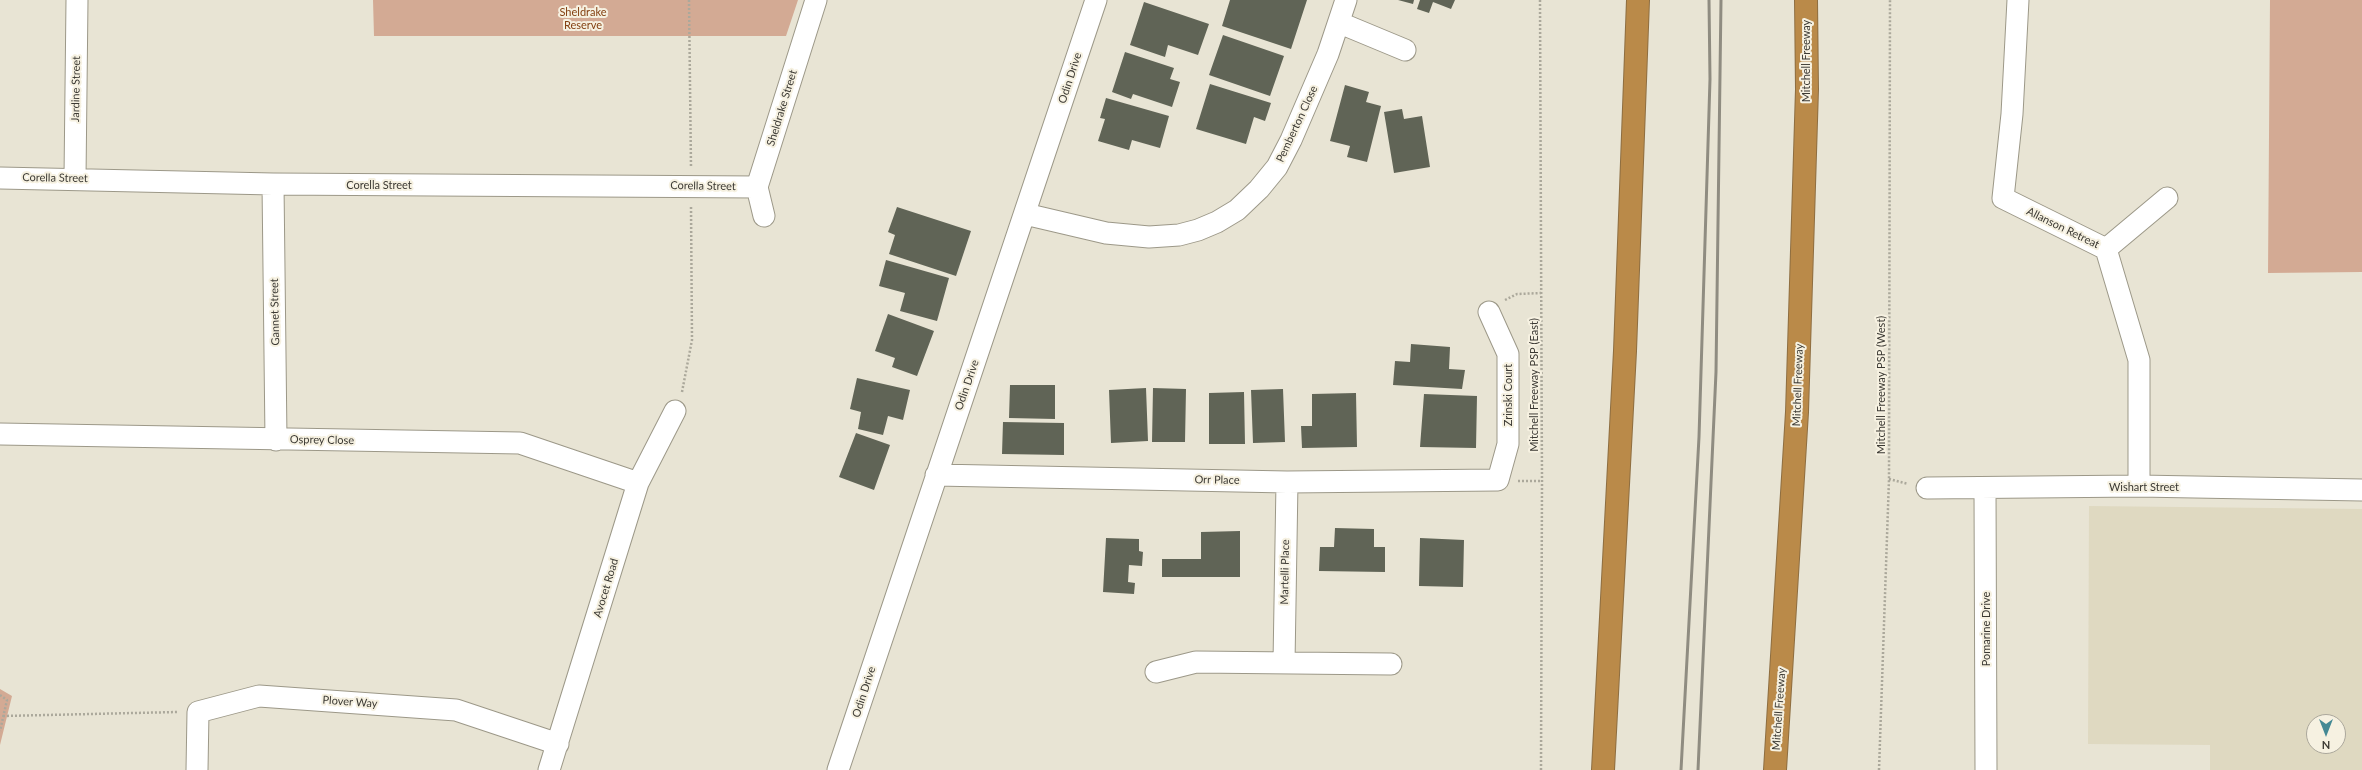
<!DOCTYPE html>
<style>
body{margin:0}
#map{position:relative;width:2362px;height:770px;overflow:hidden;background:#e8e4d4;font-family:Lato,sans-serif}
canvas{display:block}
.north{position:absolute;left:2306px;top:714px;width:40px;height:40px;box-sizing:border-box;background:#f6f1e1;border:1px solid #aba79b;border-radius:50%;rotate:180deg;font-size:11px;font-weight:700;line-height:16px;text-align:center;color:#3b3933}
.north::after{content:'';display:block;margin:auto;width:14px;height:18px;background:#448994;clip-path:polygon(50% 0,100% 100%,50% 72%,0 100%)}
</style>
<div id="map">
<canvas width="2362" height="770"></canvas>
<div class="north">N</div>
</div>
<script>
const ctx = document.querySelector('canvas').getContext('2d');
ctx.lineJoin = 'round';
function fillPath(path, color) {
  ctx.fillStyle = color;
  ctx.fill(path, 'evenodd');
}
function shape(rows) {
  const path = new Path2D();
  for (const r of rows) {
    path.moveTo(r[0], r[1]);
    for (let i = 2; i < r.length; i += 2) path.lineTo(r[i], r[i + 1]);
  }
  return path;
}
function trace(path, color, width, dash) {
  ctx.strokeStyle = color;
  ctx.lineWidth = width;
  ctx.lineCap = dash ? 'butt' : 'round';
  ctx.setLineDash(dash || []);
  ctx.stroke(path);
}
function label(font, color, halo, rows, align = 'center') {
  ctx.font = font + ' Lato,sans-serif';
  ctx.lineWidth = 4;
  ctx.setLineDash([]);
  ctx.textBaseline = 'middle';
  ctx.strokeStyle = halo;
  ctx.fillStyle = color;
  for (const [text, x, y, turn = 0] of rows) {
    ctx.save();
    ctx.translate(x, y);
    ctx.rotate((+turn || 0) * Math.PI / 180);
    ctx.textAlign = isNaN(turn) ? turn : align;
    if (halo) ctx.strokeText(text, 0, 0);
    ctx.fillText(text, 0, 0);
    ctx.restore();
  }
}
const built = shape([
 [2089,506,2362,509,2362,770,2210,770,2210,745,2088,744],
 [2314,722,2338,722,2338,746,2314,746]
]);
const green = shape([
 [373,0,798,0,786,36,374,36],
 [2270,0,2362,0,2362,272,2268,273],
 [0,689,12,696,0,745]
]);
const building = shape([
 [1230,0,1307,0,1291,49,1222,26],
 [1398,0,1414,0,1413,4],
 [1420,0,1455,0,1451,9,1433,2,1429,13,1417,9],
 [1144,2,1209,24,1198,55,1168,45,1165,57,1130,45],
 [1223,35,1284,56,1270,96,1209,75],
 [1125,52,1174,68,1170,79,1180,82,1172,107,1133,94,1131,99,1112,92],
 [1210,84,1271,103,1265,121,1254,117,1246,144,1196,129],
 [1345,85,1369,92,1366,102,1381,106,1367,162,1347,157,1350,146,1330,141],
 [1106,98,1169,116,1160,148,1132,140,1129,150,1098,141,1105,119,1100,118],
 [1402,109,1404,119,1422,116,1430,167,1394,173,1384,112],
 [897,207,971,231,956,276,889,254,895,235,888,232],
 [886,260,949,278,937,321,900,311,905,293,879,286],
 [888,314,934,331,917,376,892,367,895,358,875,351],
 [1411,344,1450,347,1449,369,1465,370,1462,389,1393,385,1395,361,1410,362],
 [857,378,910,390,903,420,888,416,883,435,858,429,861,412,850,409],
 [1010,385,1055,385,1055,419,1009,418],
 [1146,388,1148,441,1111,443,1109,390],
 [1153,388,1186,389,1185,442,1152,442],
 [1283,389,1285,442,1253,443,1251,390],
 [1244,392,1245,444,1209,444,1209,393],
 [1356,393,1357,447,1302,448,1301,426,1312,426,1312,394],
 [1424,394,1477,396,1476,448,1420,447],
 [1003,422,1064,423,1064,455,1002,454],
 [856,433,890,445,874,490,839,477],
 [1335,528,1374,529,1374,547,1385,547,1385,572,1319,571,1320,547,1334,547],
 [1240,531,1240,577,1162,577,1162,559,1201,559,1201,532],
 [1106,538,1139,539,1139,551,1143,552,1142,566,1129,565,1128,582,1135,583,1134,594,1103,592],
 [1420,538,1464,540,1463,587,1419,586]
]);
const path = shape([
 [689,0,691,167],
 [1540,0,1542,481,1541,770],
 [1505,300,1517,294,1541,293],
 [682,392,692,340,691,206],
 [1889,479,1908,484],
 [1518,481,1542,481],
 [0,695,7,700,0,731],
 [3,716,178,712],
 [1879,770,1889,479,1890,0]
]);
const street = shape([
 [2018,0,2012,114,2003,198,2106,249,2139,360,2139,486],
 [1340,23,1405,50],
 [0,178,273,184,757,187],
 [75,178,77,0],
 [273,184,276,440],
 [1025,214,1106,233,1149,237,1179,235,1198,230,1217,222,1237,210,1259,189,1277,167,1291,140,1328,54,1346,0],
 [764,216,757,187,816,0],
 [2106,249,2167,198],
 [0,434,520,443,638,483],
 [936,475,1287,482,1498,480,1508,444,1508,354,1489,312],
 [1927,488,2139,486,2362,490],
 [1985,489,1986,770],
 [1284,663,1287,482],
 [1156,672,1196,662,1391,664],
 [197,770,198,712,259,696,456,710,558,744],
 [549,770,638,483,675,411],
 [838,770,1096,0]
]);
const highway = shape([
 [1603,770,1625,351,1638,0],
 [1775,770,1797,412,1807,89,1806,0]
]);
const rail = shape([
 [1681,770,1699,437,1710,79,1709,0],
 [1698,770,1716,372,1721,0]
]);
const parkNames = [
 ["Sheldrake",583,12],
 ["Reserve",583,25]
];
const streetNames = [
 ["Mitchell Freeway",1806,61,-90],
 ["Odin Drive",1070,78,-72],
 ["Jardine Street",76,89,-89],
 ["Sheldrake Street",782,108,-73],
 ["Pemberton Close",1297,124,-65],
 ["Corella Street",55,178,1],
 ["Corella Street",379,185],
 ["Corella Street",703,186,1],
 ["Allanson Retreat",2063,228,26],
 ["Gannet Street",275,312,-91],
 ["Odin Drive",967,385,-71],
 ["Mitchell Freeway PSP (East)",1534,385,-90],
 ["Mitchell Freeway",1798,385,-88],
 ["Mitchell Freeway PSP (West)",1881,385,-90],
 ["Zrinski Court",1508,395,-90],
 ["Osprey Close",322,440,1],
 ["Orr Place",1217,480,1],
 ["Wishart Street",2144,487],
 ["Martelli Place",1285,572,-89],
 ["Avocet Road",606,588,-73],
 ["Pomarine Drive",1986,629,-90],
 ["Odin Drive",864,692,-72],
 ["Plover Way",350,702,4],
 ["Mitchell Freeway",1779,709,-86]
];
fillPath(built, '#dfd9c1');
fillPath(green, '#d3aa94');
fillPath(building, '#606456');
trace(street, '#9c9888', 23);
trace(highway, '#8e6e41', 24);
trace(path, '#aba89b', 2.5, [2, 2]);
trace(street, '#fff', 21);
trace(highway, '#ba8a49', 22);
trace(rail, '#8f8c81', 3);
label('11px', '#844112', '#f6f1e1', parkNames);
label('11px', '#3b3933', '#f6f1e1', streetNames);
</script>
